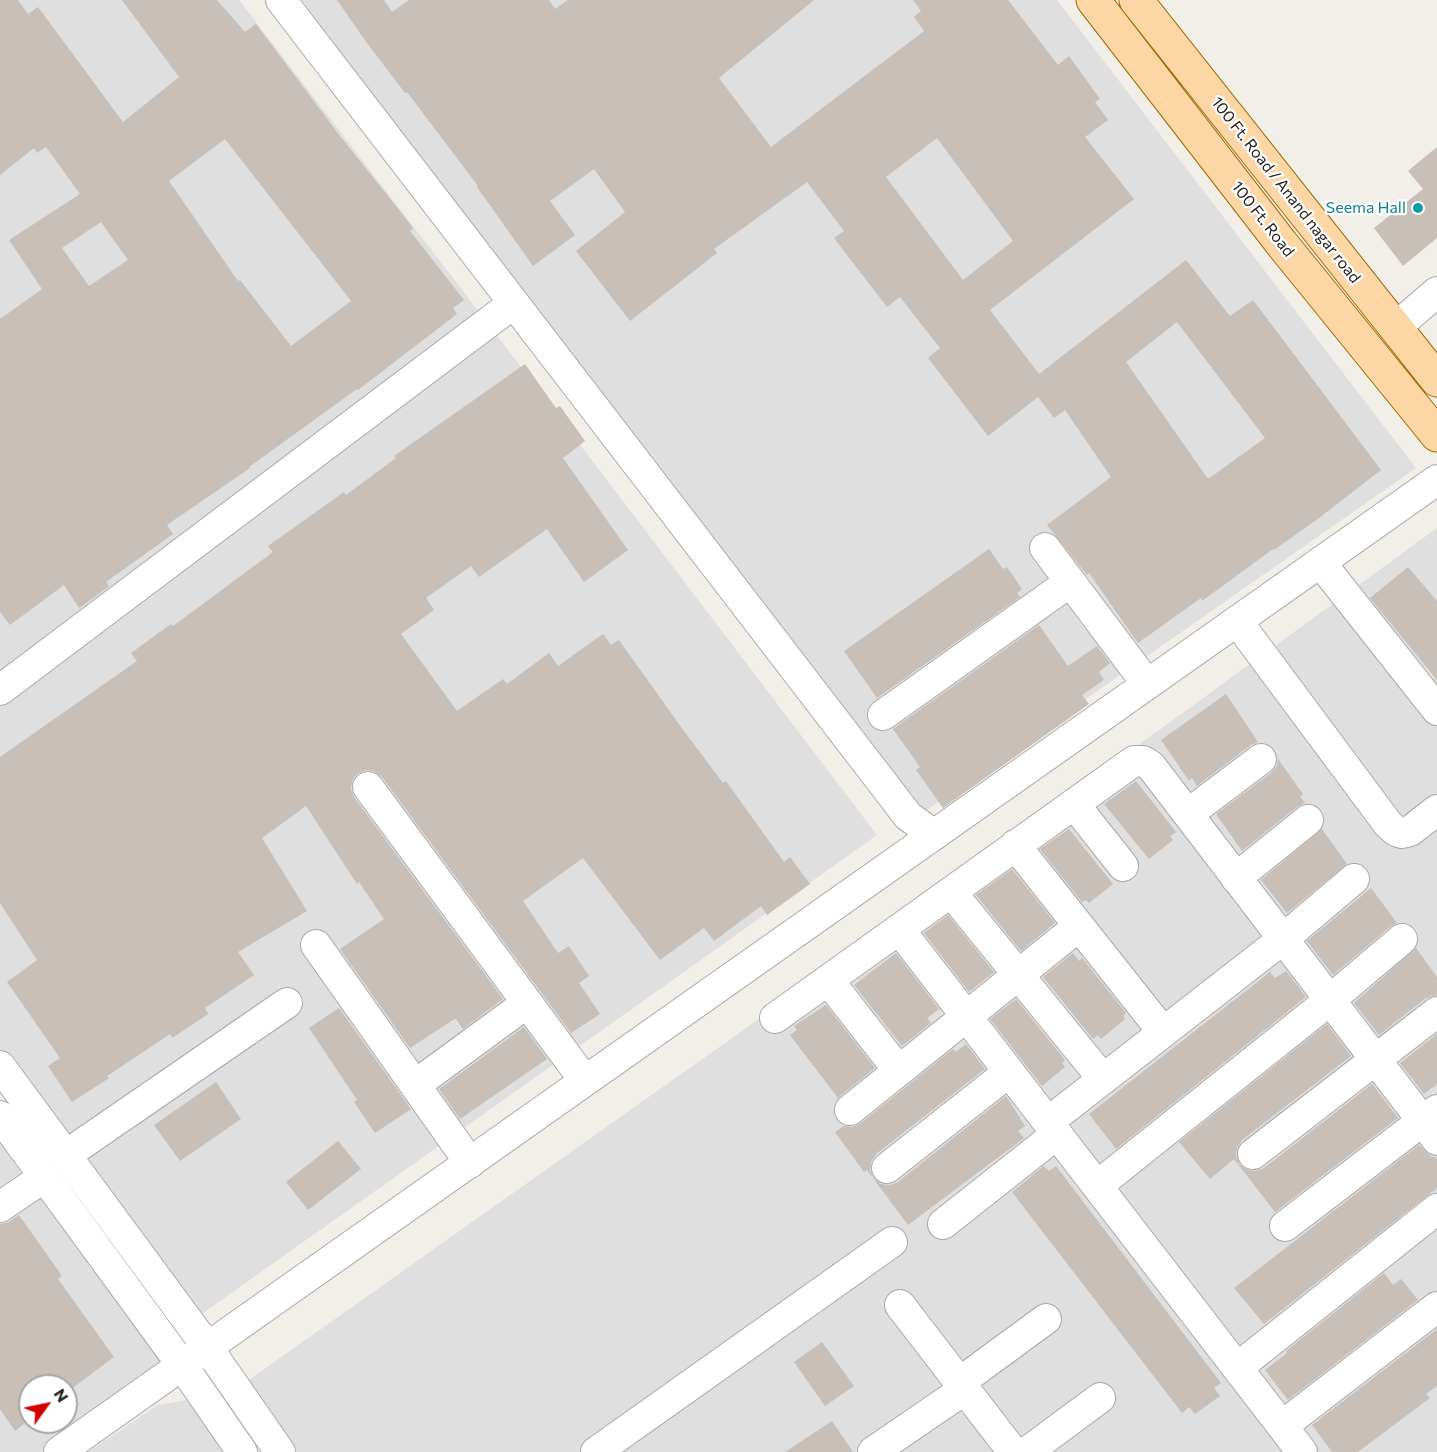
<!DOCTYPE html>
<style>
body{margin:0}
#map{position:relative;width:1437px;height:1452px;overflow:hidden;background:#f2efe9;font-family:Commissioner,sans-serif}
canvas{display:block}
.north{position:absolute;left:18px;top:1374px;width:60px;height:60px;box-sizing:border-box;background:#fff;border:2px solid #a7a7a7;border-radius:50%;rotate:57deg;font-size:16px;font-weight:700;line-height:24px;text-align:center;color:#222}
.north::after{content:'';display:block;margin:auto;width:21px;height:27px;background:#d40000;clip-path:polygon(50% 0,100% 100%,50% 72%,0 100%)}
</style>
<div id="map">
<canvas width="1437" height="1452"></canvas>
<div class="north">N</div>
</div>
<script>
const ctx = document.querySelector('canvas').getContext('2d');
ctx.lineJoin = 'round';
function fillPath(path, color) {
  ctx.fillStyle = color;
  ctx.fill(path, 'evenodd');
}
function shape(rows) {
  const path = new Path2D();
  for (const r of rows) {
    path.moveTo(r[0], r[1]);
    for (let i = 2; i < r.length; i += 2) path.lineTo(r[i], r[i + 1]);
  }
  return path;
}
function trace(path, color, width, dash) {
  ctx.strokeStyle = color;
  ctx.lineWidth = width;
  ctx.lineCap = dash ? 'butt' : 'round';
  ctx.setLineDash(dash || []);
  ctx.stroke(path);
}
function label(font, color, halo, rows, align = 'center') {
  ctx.font = font + ' Commissioner,sans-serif';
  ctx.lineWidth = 4.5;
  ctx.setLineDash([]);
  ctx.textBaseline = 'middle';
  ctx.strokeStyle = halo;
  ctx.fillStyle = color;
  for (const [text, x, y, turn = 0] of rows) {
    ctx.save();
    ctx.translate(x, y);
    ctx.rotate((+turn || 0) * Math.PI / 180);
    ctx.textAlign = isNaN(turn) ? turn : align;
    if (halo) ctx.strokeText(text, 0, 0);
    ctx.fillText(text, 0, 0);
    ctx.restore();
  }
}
const residential = shape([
 [0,0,239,0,473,304,877,835,192,1321,0,1063],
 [302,0,1057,0,1416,468,920,815,491,254],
 [1437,528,1437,1452,285,1452,239,1387,862,946],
 [0,1115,174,1359,41,1452,0,1452],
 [30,1386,66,1386,66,1422,30,1422],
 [192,1399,230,1452,88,1452,158,1405]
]);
const building = shape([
 [0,0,18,0,28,14,38,7,123,122,179,77,122,0,217,0,245,32,256,24,340,136,396,206,413,228,410,231,464,300,453,308,457,314,358,390,357,389,249,467,250,468,167,525,173,534,106,582,109,586,92,599,79,608,64,585,10,625,0,612,0,319,42,289,9,240,80,194,46,147,37,153,34,148,0,175],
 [225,139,351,301,291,346,240,280,238,281,169,181],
 [101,222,128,260,89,286,62,248],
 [337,0,384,0,392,12,409,0,549,0,555,9,568,0,814,0,719,78,771,147,924,31,914,17,921,11,913,0,1008,0,1058,65,1069,56,1100,99,1095,102,1108,120,1085,137,1134,199,990,310,1039,374,1186,260,1230,316,1253,300,1381,470,1319,518,1274,550,1273,549,1202,601,1201,598,1138,643,1089,573,1087,575,1047,525,1111,477,1065,410,1054,418,1038,397,988,436,928,358,940,348,900,297,887,307,834,238,844,231,807,182,714,249,717,253,630,321,576,251,625,212,594,169,550,201,575,235,533,266,477,187,478,186,407,92,405,93,367,43],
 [937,138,1013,241,963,280,886,177],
 [1177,322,1265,438,1208,479,1126,362],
 [1437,147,1437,238,1403,266,1374,228,1423,189,1408,171],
 [525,364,556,408,560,406,585,441,563,458,628,550,584,582,547,529,479,577,471,566,426,598,434,610,401,634,457,711,503,679,507,684,549,653,558,666,603,634,611,645,619,640,681,727,723,783,726,781,784,862,790,857,810,884,767,915,761,906,714,941,704,928,660,960,583,858,523,901,558,953,569,946,589,976,579,983,600,1014,571,1033,382,777,374,771,366,770,357,774,352,781,351,789,354,797,503,999,463,1029,456,1019,453,1020,410,1048,340,949,384,919,359,882,357,884,306,806,262,838,307,911,238,952,254,975,205,1008,208,1014,172,1038,170,1034,107,1076,109,1078,72,1102,48,1066,60,1058,7,982,37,960,0,903,0,757,137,661,131,653,171,624,173,626,273,552,268,546,344,492,346,495,396,458,394,456],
 [989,549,1003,569,1007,567,1022,589,1017,593,1020,597,877,698,844,651],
 [1408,567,1437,601,1437,680,1370,598],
 [1039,625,1068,666,1097,646,1110,663,1099,672,1104,680,1082,695,1089,704,943,808,916,770,920,767,893,729],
 [1226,694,1258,742,1251,745,1197,786,1192,778,1189,781,1161,740],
 [1278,759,1303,794,1300,797,1305,803,1297,807,1242,851,1216,814,1271,773,1277,766],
 [1136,781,1176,832,1170,836,1173,840,1149,859,1104,804],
 [1069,829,1113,884,1089,903,1086,900,1082,902,1040,849],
 [1322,829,1347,864,1287,913,1261,880],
 [1012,869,1055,923,1021,951,976,895],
 [1371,888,1397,923,1391,926,1333,975,1307,941],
 [948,915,994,972,969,992,924,933],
 [1416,948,1437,977,1437,995,1426,998,1379,1035,1354,1003],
 [896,953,939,1009,927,1018,931,1023,902,1046,854,985],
 [1073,953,1079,961,1082,958,1126,1013,1123,1016,1125,1019,1101,1039,1098,1035,1093,1039,1043,977],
 [1286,971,1306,997,1116,1149,1089,1114,1270,972,1275,978],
 [1016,999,1065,1060,1062,1063,1065,1067,1042,1086,990,1019],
 [826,1005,875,1068,838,1098,790,1035,797,1030,794,1026],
 [339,1008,411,1109,375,1133,354,1102,357,1100,309,1028],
 [1327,1024,1351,1056,1242,1140,1237,1148,1236,1156,1239,1164,1247,1170,1256,1171,1264,1168,1372,1084,1398,1118,1275,1212,1234,1159,1210,1179,1179,1142],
 [524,1027,547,1059,460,1119,439,1089],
 [1437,1034,1437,1084,1424,1094,1400,1063],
 [966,1044,985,1069,876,1154,871,1162,870,1170,873,1178,881,1184,890,1185,898,1182,1006,1096,1025,1126,1018,1131,1024,1138,908,1225,867,1170,864,1172,835,1132,844,1126,853,1127,861,1123,953,1049,956,1052],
 [216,1082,241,1119,180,1161,154,1125],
 [338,1141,361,1169,308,1210,286,1182],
 [1419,1145,1430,1156,1437,1158,1437,1188,1264,1324,1234,1288],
 [1044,1166,1049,1171,1056,1166,1221,1383,1214,1388,1220,1396,1195,1414,1189,1407,1182,1413,1012,1192],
 [19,1215,62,1276,58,1279,114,1357,66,1393,66,1386,30,1386,30,1419,15,1431,0,1409,0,1224,9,1222],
 [1384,1273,1393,1285,1401,1279,1418,1300,1288,1400,1265,1370,1287,1353,1286,1351],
 [1437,1329,1437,1386,1426,1394,1430,1398,1358,1452,1332,1452,1312,1425],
 [822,1342,854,1386,825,1406,794,1362],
 [832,1421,853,1452,785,1452]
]);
const minor = shape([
 [281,0,908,816,934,835],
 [1395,328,1437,292],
 [1045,548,1147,684],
 [1320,562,1437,710],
 [1237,621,1388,824,1396,831,1402,833,1410,831,1437,810],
 [0,690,514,303],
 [883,715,1070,582],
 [368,787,585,1081],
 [1074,804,1123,866],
 [1188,814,1261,759],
 [1015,845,1163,1032],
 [1236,878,1308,820],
 [951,892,1103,1079],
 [899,929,1302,1452],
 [316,945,470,1163],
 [828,980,899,1071],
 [775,1018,1134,761,1143,761,1151,766,1437,1140],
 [0,1066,208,1348,280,1452],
 [415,1085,527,1003],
 [850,1110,1079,926],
 [0,1116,182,1365,242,1452],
 [1048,1122,1283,939,1354,879],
 [1253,1154,1437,1012],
 [66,1155,287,1003],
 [887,1168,1009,1072],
 [1097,1186,1330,1000,1402,939],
 [0,1207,44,1177],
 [943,1224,1057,1134],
 [1285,1226,1437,1110],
 [900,1305,1013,1452],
 [1237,1368,1437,1209],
 [960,1382,1046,1319],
 [1282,1426,1437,1307],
 [59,1452,1437,480],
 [596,1452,892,1242],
 [873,1452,965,1389],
 [1027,1452,1100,1398]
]);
const major = shape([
 [1093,0,1282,244,1437,435],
 [1136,0,1437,380]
]);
const markers = [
 [1418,208,6,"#0f9aa8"]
];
const streetNames = [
 ["100 Ft. Road / Anand nagar road",1286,190,52],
 ["100 Ft. Road",1263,219,52]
];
const cultureNames = [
 ["Seema Hall",1406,208]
];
fillPath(residential, '#e0dfdf');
fillPath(building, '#c7bfb8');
trace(minor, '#a9a9a9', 32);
trace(major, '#a06b00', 35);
trace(minor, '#fff', 30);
trace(major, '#fcd6a4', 33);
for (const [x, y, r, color] of markers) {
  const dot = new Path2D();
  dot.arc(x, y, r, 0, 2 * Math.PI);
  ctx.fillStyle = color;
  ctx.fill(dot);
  trace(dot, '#fff', 2);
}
label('16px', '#222', '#fff', streetNames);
label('16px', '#0d838f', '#fff', cultureNames, 'right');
</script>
